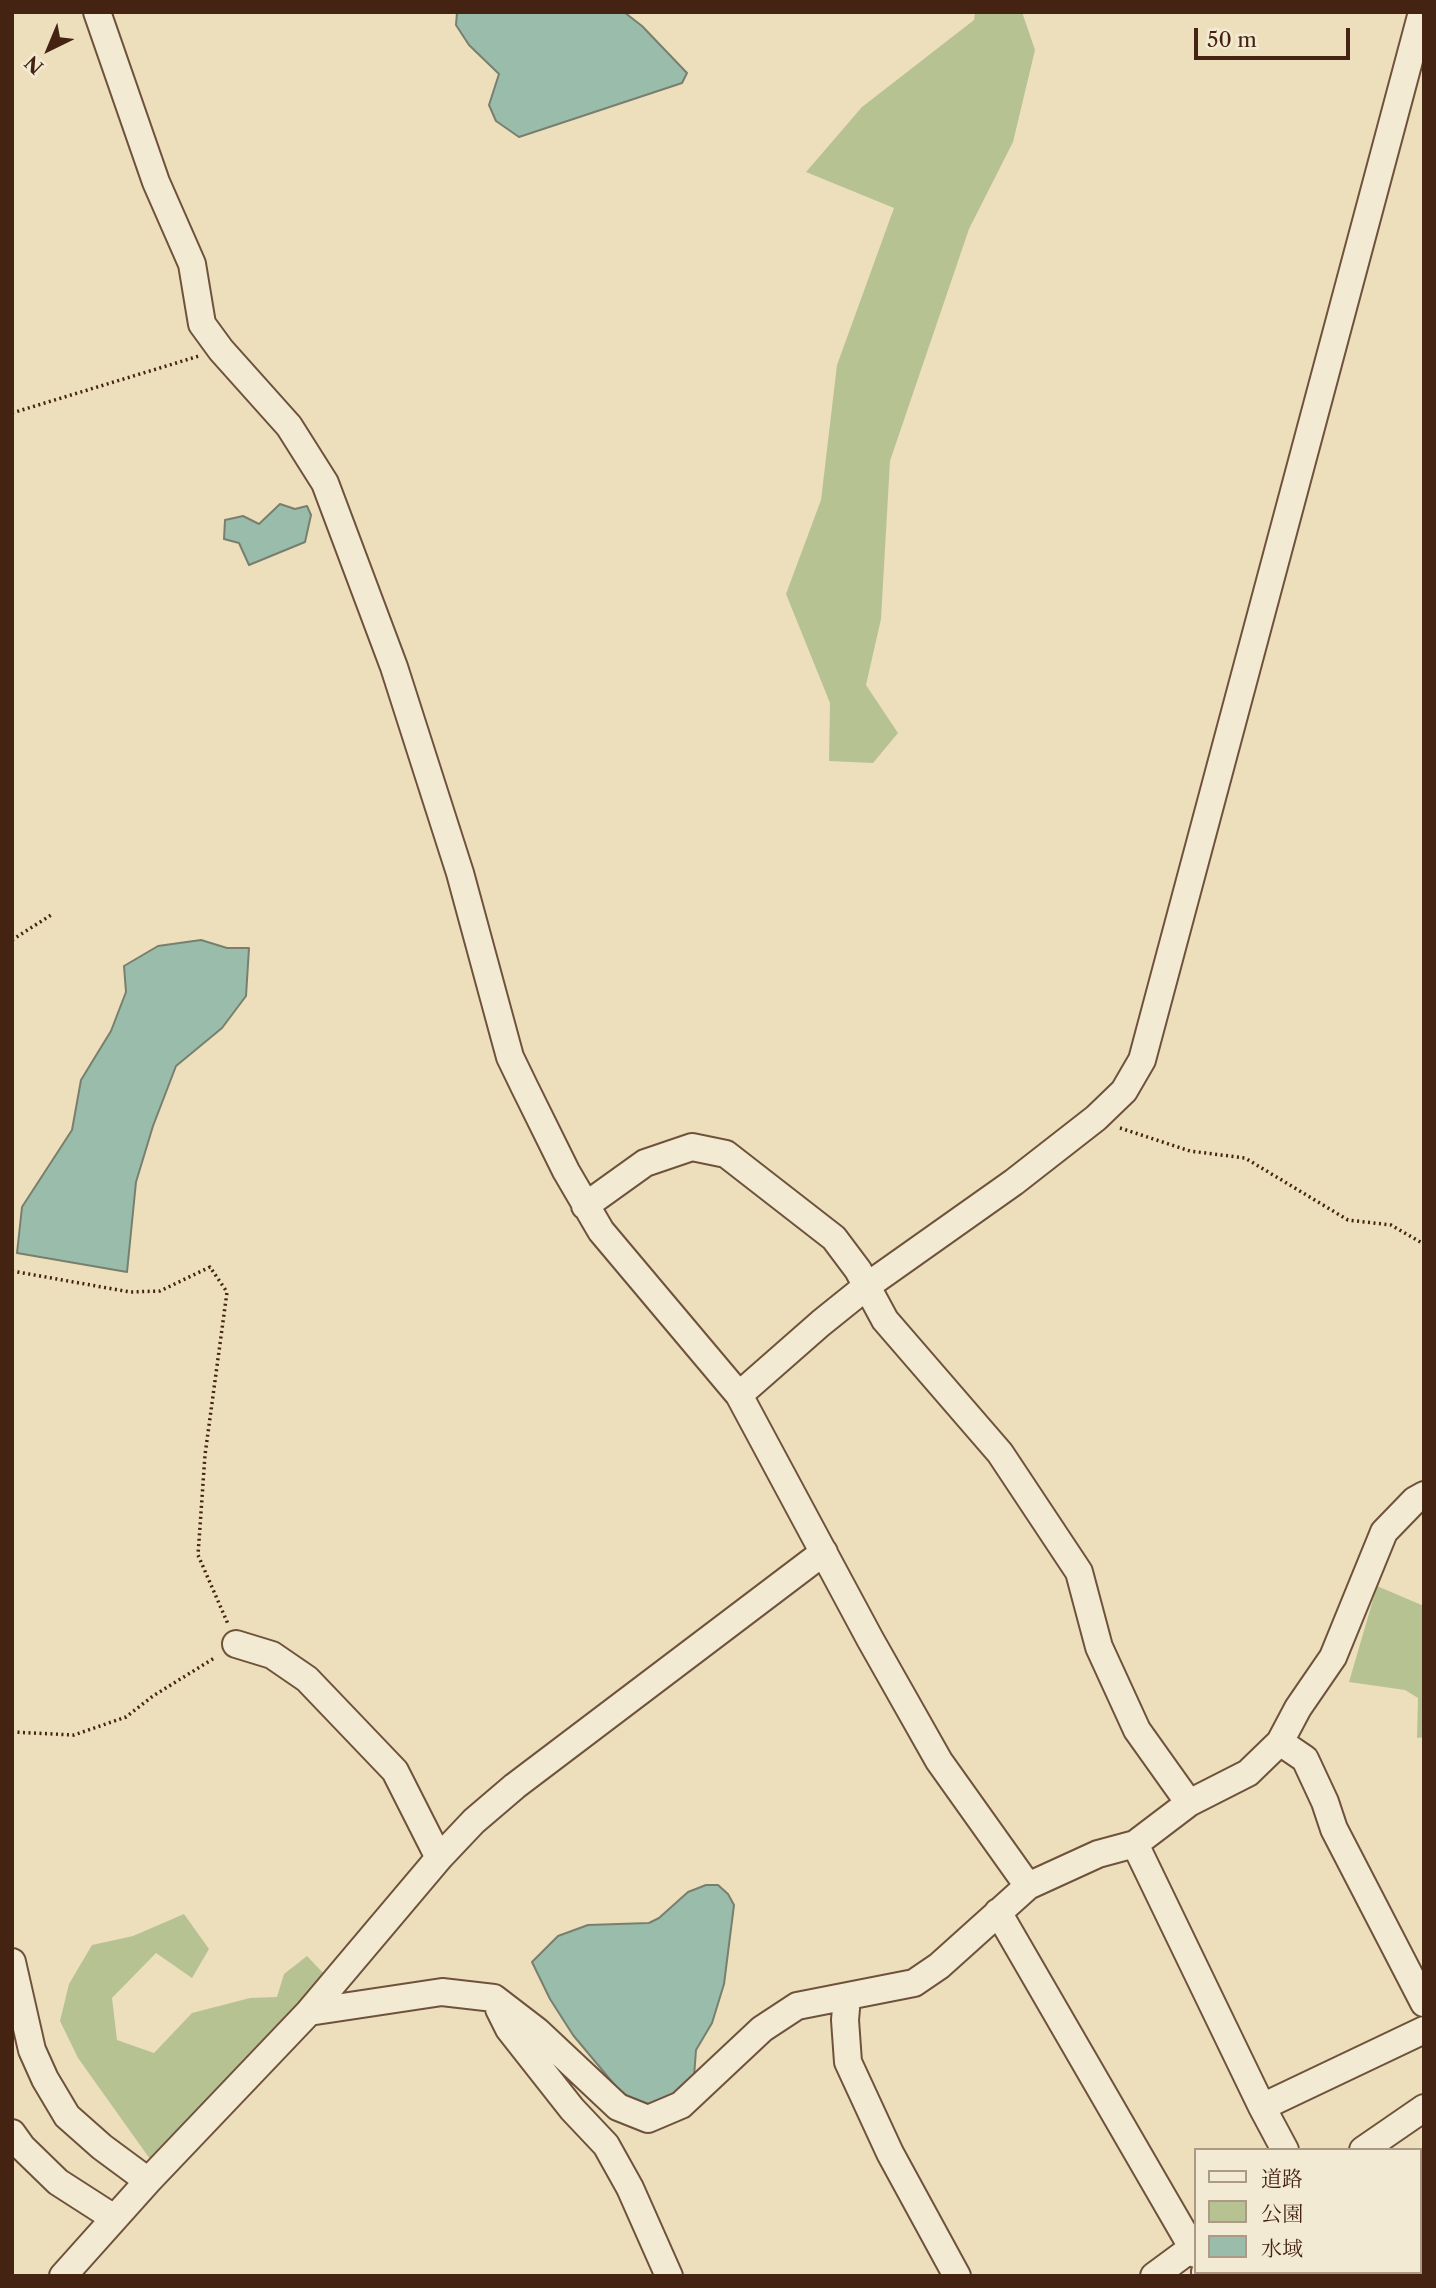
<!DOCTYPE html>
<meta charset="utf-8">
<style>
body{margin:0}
#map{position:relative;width:1436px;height:2288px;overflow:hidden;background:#eddfbc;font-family:"Libre Caslon Text","Noto Serif JP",serif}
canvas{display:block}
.frame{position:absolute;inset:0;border:14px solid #452312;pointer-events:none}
.legend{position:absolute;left:1194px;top:2148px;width:228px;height:126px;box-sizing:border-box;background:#f3ead3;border:2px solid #ad9a86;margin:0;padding:9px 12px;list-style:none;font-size:21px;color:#452312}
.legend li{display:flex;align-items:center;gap:14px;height:35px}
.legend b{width:35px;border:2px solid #ad9a86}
.north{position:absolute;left:14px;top:14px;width:70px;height:70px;-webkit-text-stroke:5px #f3ead3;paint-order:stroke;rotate:223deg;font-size:19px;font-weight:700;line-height:28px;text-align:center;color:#452312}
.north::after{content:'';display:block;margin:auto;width:24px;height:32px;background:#452312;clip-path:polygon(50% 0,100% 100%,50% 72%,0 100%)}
.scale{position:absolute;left:1194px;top:28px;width:156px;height:32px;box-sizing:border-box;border:4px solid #452312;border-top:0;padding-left:9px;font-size:21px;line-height:24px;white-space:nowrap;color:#452312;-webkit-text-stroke:5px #f3ead3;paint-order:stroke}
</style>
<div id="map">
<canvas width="1436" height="2288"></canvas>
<div class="frame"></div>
<ul class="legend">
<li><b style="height:9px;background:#f3ead3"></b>道路</li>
<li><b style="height:19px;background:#b7c292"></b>公園</li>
<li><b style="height:19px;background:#9abdab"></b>水域</li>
</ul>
<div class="north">N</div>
<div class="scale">50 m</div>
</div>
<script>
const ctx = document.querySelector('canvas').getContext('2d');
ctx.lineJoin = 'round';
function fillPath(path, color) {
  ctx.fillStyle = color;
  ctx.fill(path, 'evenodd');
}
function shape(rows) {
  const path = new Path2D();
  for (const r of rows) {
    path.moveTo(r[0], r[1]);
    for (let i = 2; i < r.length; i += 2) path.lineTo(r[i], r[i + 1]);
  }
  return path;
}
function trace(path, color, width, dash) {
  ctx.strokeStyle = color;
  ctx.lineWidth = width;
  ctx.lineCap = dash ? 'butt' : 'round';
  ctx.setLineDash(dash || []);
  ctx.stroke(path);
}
const green = shape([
 [975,12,1022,12,1035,50,1013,142,969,229,890,461,881,619,866,685,898,733,873,763,829,761,830,703,786,594,821,500,837,365,894,208,806,172,862,107,974,20],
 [1377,1586,1424,1606,1424,1737,1417,1738,1418,1698,1405,1690,1349,1682],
 [184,1914,209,1949,192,1978,156,1953,112,1998,117,2040,154,2053,192,2013,250,1998,277,1997,284,1974,307,1956,326,1976,304,2004,150,2159,78,2058,60,2021,69,1984,92,1945,133,1936]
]);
const water = shape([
 [457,12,624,12,642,26,687,73,682,83,519,137,496,121,489,105,499,74,469,45,456,25,457,12],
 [280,504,295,509,307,506,311,515,305,542,249,565,239,543,224,539,225,520,243,516,259,524,280,504],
 [201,940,227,948,249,948,246,996,222,1028,176,1066,153,1126,136,1182,127,1272,17,1253,22,1207,72,1130,81,1080,111,1031,126,992,124,966,158,946,201,940],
 [706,1885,718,1885,728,1894,734,1905,724,1984,712,2023,696,2050,694,2077,669,2100,655,2106,635,2102,618,2089,573,2035,550,1999,532,1962,558,1936,588,1925,649,1923,659,1918,688,1892,706,1885]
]);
const path = shape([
 [12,413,199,356],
 [12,940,51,915],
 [1120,1128,1190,1151,1245,1158,1348,1220,1391,1225,1424,1244],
 [12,1271,130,1292,160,1291,210,1267,227,1292,205,1455,198,1555,228,1624],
 [12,1732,74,1735,126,1717,153,1696,216,1657]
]);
const minor = shape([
 [97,12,156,182,192,264,202,324,221,350,289,426,325,483,394,667,460,873,510,1057,525,1088,566,1171,601,1231,739,1395,870,1639,939,1761,1028,1886],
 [585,1206,645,1163,692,1147,726,1154,834,1238,858,1270,885,1320,1000,1453,1079,1572,1099,1647,1137,1730,1189,1803],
 [739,1395,821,1323,867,1286,1014,1182,1096,1118,1124,1091,1142,1060,1422,12],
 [236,1644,272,1655,307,1679,395,1771,439,1858],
 [1280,1742,1305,1759,1325,1802,1334,1829,1424,2003],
 [1135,1844,1262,2107,1285,2150],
 [998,1912,1196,2254],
 [12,1962,32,2050,45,2079,67,2116,102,2147,148,2181],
 [847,1997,845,2020,848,2062,890,2153,957,2276],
 [499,2009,509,2029,572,2109,606,2145,630,2188,669,2276],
 [309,2012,442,1992,494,1998,537,2031,618,2107,648,2119,681,2105,762,2029,797,2006,914,1983,939,1966,1028,1886,1098,1854,1135,1844,1189,1803,1248,1773,1280,1742,1298,1708,1333,1657,1384,1532,1415,1500,1424,1495],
 [1262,2107,1424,2030],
 [12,2133,22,2147,58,2182,114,2218],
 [1363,2150,1424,2108],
 [1205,2272,1207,2276],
 [1366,2272,1369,2276],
 [63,2276,148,2181,309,2012,439,1858,474,1821,515,1786,824,1552],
 [1154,2276,1196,2245]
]);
fillPath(green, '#b7c292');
fillPath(water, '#9abdab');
trace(water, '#787f6e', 2);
trace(minor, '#6f523c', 30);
trace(path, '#452312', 3.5, [2, 3.5]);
trace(minor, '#f3ead3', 26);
</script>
